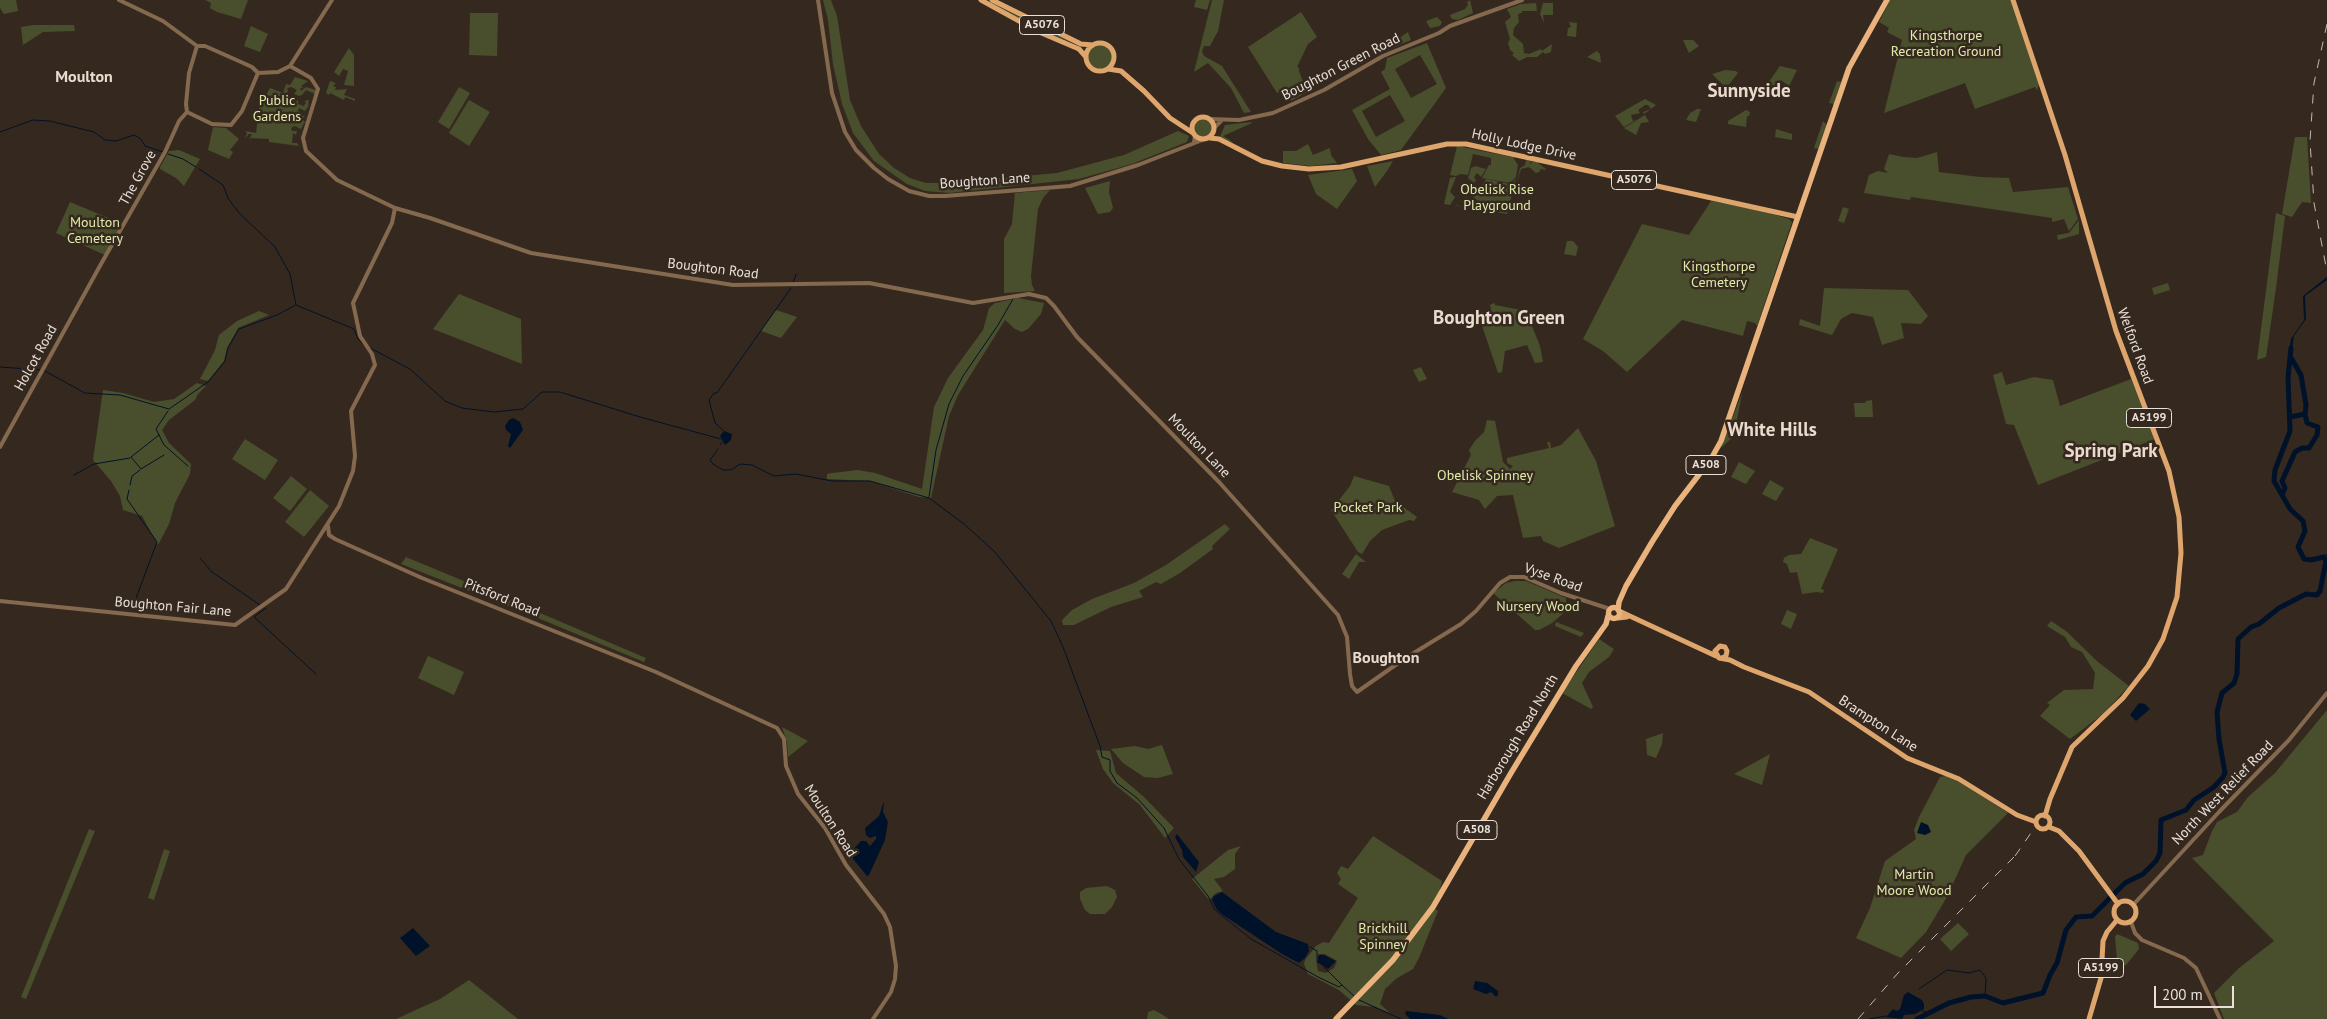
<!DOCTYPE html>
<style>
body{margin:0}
#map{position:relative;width:2327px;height:1019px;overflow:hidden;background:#35291f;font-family:"PT Sans",sans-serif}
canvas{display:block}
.scale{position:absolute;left:2154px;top:986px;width:80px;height:22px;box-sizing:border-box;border:2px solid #e8e0d9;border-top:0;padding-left:6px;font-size:15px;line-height:18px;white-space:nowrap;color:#e8e0d9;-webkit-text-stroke:4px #35291f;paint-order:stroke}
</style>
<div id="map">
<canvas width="2327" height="1019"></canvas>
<div class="scale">200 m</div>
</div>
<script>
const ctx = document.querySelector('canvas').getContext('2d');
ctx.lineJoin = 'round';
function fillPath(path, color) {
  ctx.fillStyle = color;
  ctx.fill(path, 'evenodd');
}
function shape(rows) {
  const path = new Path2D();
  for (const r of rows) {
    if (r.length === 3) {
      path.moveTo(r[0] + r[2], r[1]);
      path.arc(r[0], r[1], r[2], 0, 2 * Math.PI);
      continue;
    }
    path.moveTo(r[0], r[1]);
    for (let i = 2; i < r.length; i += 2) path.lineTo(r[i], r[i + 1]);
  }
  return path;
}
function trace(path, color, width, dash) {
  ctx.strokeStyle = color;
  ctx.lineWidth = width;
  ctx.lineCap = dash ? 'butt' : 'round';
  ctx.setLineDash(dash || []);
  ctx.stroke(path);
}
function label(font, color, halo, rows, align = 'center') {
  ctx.font = font + ' "PT Sans",sans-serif';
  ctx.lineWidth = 5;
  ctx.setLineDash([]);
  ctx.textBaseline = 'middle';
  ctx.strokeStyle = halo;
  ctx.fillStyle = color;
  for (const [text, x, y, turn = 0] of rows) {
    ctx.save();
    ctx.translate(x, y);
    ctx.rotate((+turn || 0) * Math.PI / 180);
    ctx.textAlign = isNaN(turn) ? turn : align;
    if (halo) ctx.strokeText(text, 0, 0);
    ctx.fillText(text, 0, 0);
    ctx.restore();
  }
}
const green = shape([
 [0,0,16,0,18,11,4,14,0,8],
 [205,0,248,0,241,19,217,12,210,8,211,3],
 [823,0,831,0,837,16,850,100,861,126,879,154,894,168,910,178,926,183,949,183,1057,173,1124,155,1178,131,1189,136,1187,142,1132,164,1079,179,949,193,925,191,907,184,874,161,853,133,842,104,833,64,828,20],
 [987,0,988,0,1079,45,1045,33],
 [1196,0,1210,0,1207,10,1194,7],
 [1212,0,1224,0,1218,31,1210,46,1204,46,1202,51,1204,56,1222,66,1251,112,1244,113,1231,88,1208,63,1194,72],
 [1470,0,1473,13,1458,20,1452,19,1450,15,1465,9,1468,5,1467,2],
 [1890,0,2011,0,2039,85,2037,90,2035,87,1975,109,1965,83,1884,113,1902,40,1887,32,1889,28,1879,22],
 [1536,3,1537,11,1522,11,1522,13,1518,14,1519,22,1514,28,1513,35,1523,44,1524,53,1529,54,1541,49,1542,51,1552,44,1551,52,1545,54,1543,52,1537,57,1527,57,1519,61,1512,55,1514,53,1510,50,1508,43,1510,39,1505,22,1511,17,1507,9,1521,4],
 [1543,3,1553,3,1553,15,1543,15,1544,23,1540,14],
 [1301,12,1317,37,1308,44,1297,67,1299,68,1299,71,1307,92,1291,101,1284,89,1277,93,1248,47],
 [470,13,498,13,497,56,469,55],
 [1437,17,1442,22,1440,26,1430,28,1426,21],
 [1569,22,1577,23,1576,37,1567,36,1568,28,1571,27],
 [33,25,74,25,75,31,43,32,23,45,21,27],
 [251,26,268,34,260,52,244,46],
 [1408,32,1411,40,1383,52,1382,50],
 [1683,40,1693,40,1699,46,1689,53],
 [1427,43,1446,88,1401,150,1381,155,1368,139,1352,110,1390,89,1381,72,1385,69,1387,58],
 [1420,55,1437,84,1411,98,1395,69],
 [1390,95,1405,121,1376,137,1362,111],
 [1100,57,12],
 [349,48,354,55,354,86,344,85,348,71,343,69,339,76,334,72],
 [1597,51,1600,54,1601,63,1587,57],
 [1780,66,1797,70,1789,86,1781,80,1775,88,1768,83],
 [1725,70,1736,71,1738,73,1726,88,1712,74],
 [295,77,308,81,301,86,303,87,300,89,301,91,306,87,316,90,315,94,306,90,302,95,299,96,294,94,297,90,291,87,287,88,288,91,286,95,298,101,298,104,304,106,306,102,304,101,309,100,308,107,305,111,299,108,298,111,303,113,299,114,305,116,302,119,306,123,304,123,301,129,295,126,291,128,292,131,297,131,296,135,293,133,292,143,297,143,299,146,269,142,269,139,251,138,249,140,252,134,249,134,245,138,247,133,245,131,256,133,259,108,270,88,283,93,286,84,290,85],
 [330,81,336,83,333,86,336,87,335,90,347,89,344,95,355,99,355,101,345,97,344,100,348,102,330,93,329,95,326,93],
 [1837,81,1841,82,1834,104,1829,103],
 [459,87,470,93,449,129,438,122],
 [1645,99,1656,105,1651,109,1644,114,1643,112,1651,109,1648,105,1645,105,1638,110,1640,113,1631,115,1633,121,1636,120,1624,127,1615,116],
 [469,100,490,112,469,146,449,133],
 [1697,109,1701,109,1696,122,1686,120,1690,113],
 [1746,110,1750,112,1749,116,1747,116,1746,127,1728,124,1728,121],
 [1645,115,1649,122,1641,123,1636,135,1624,128],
 [1203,128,9],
 [1823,121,1827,125,1818,149,1814,148],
 [1251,122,1252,123,1223,136,1233,142,1227,141,1220,137,1225,125],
 [213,127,226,128,239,139,230,150,233,152,229,159,208,150],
 [1776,129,1792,134,1792,140,1775,137],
 [2295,137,2307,137,2311,203,2302,202,2292,217,2282,214],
 [1308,144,1313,155,1330,148,1331,155,1337,163,1312,166,1283,163,1283,151,1296,151],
 [1457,146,1513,157,1518,165,1516,177,1510,183,1482,178,1489,165,1491,165,1491,158,1473,154,1468,175,1461,174,1456,176,1450,175],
 [179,150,200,159,184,186,176,178,160,169,160,167,169,151],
 [1937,152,1939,172,1980,177,2009,178,2013,192,2068,187,2078,219,2069,231,2064,219,2052,222,2052,218,1911,197,1910,200,1864,193,1869,175,1878,171,1888,173,1884,169,1889,154,1903,157,1917,158],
 [1526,160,1531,161,1529,165,1532,162,1537,162,1547,170,1539,169,1541,171,1536,173,1529,167,1521,169,1517,183,1520,168,1525,165],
 [1393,161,1387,171,1375,187,1367,166],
 [1475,166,1486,169,1481,177,1477,173,1474,177,1476,180,1474,183,1468,178,1471,168],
 [1352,169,1357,181,1337,209,1316,194,1308,175],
 [1454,177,1456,177,1450,192,1455,197,1450,205,1444,204,1450,178],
 [1486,179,1510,184,1516,179,1507,214,1456,206,1457,204,1457,206,1465,207,1466,201,1463,200,1465,197,1469,200,1468,207,1477,208,1479,201,1473,198],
 [1110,181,1109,192,1113,208,1110,212,1098,214,1085,188],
 [1050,190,1043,198,1038,209,1031,276,1032,285,1035,291,1004,293,1004,239,1012,224,1015,193],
 [1711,201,1763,211,1789,219,1792,222,1757,326,1755,323,1747,321,1743,336,1682,320,1627,372,1603,351,1583,339,1642,224,1689,235],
 [70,202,123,224,105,255,56,233],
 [1843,207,1849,209,1844,223,1838,221],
 [2276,213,2285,216,2276,288,2266,357,2257,360],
 [2079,220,2079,234,2058,240,2057,235,2069,233],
 [1567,241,1573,241,1578,247,1576,256,1564,254],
 [2168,283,2170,290,2154,295,2152,288],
 [1824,288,1908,290,1928,316,1921,324,1901,323,1904,338,1882,345,1873,317,1852,313,1841,319,1832,335,1799,325,1800,319,1820,326],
 [459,294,521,319,522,364,433,329],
 [1018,298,1044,303,1041,314,1028,329,1022,332,1015,329,1005,320,958,395,949,416,931,498,919,497,870,481,827,479,827,474,832,473,858,470,875,473,922,489,934,407,948,378,983,330,989,308,995,303],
 [1494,303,1495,305,1526,311,1540,346,1543,362,1535,363,1527,345,1505,351,1502,372,1498,373,1478,314,1491,309,1490,305],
 [776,310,797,317,781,338,761,331],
 [259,311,269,315,238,328,227,348,224,361,208,381,200,379,215,350,219,335,237,321],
 [1421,367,1427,379,1419,382,1413,370],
 [2002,372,2006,385,2034,377,2053,380,2060,406,2131,379,2155,439,2038,485,2014,425,2006,424,1993,375],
 [197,383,206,386,198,394,195,400,169,420,162,430,169,443,191,464,190,474,175,503,169,524,158,545,142,516,123,510,120,496,111,481,93,460,103,390,123,393,154,402,174,399],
 [1742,393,1734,436,1721,448,1721,447],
 [1872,400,1873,417,1855,417,1854,403,1865,403,1866,401],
 [1487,420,1495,421,1503,462,1510,469,1513,466,1507,463,1507,458,1549,448,1547,442,1550,442,1551,448,1561,445,1578,428,1596,461,1615,526,1559,548,1543,541,1541,536,1523,538,1513,495,1497,496,1485,509,1479,500,1452,492,1471,455,1469,450,1475,441,1484,432],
 [245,439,278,460,265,480,232,459],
 [1739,462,1755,471,1746,484,1731,477],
 [291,476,307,489,290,511,273,498],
 [1354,476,1389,486,1395,501,1417,517,1414,521,1409,520,1382,530,1370,541,1362,554,1358,552,1331,510,1350,486],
 [1770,480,1784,488,1776,501,1762,494],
 [310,490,329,506,304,537,285,522],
 [1225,524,1230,529,1212,546,1213,549,1180,573,1161,584,1156,582,1139,591,1143,597,1111,607,1074,625,1063,625,1062,620,1072,610,1092,599,1134,583,1166,565],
 [1810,538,1838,549,1821,589,1824,590,1823,593,1817,592,1802,594,1797,572,1790,573,1787,564,1783,562,1784,558,1789,555,1801,554],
 [1356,554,1366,562,1359,562,1349,579,1342,574],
 [406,557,519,604,518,610,401,564],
 [1515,581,1526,581,1566,598,1566,611,1552,623,1539,630,1535,630,1493,593,1506,583],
 [1787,610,1797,614,1791,629,1781,624],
 [540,613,646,658,644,662,538,618],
 [2051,621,2066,631,2098,662,2129,686,2103,714,2070,739,2040,716,2050,705,2047,703,2064,690,2093,689,2095,673,2082,652,2071,647,2065,637,2047,626],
 [1556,622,1584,633,1581,637,1555,626],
 [1599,639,1614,649,1609,657,1589,672,1582,683,1593,707,1591,709,1562,693],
 [428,656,464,672,454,695,418,678],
 [2327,710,2327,1019,2224,1019,2214,993,2239,968,2274,941,2192,858,2203,855,2212,831,2217,822,2237,812,2248,797,2275,773],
 [782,727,808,741,788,757,787,742],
 [1663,733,1662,744,1656,758,1647,755,1646,739],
 [1162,745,1173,774,1158,778,1144,777,1123,763,1111,749,1135,746,1148,749],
 [1096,750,1110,751,1116,773,1144,797,1174,828,1165,838,1140,805,1113,783,1103,769],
 [1770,754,1762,785,1734,774],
 [1945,776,1964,784,2008,813,1966,855,1947,897,1926,932,1901,958,1856,938,1870,908,1885,861,1916,839,1914,830,1919,817,1940,777],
 [89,829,95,831,26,999,21,997],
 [1373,836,1442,881,1435,909,1438,911,1419,958,1413,969,1397,978,1385,989,1380,1004,1390,1013,1375,1007,1356,1005,1339,990,1308,974,1304,964,1305,960,1316,946,1323,942,1329,943,1358,898,1338,884,1341,879,1337,873,1341,866,1348,869],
 [1318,954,1325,954,1337,961,1334,968,1326,973,1318,971,1316,960],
 [1241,846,1235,854,1235,869,1224,877,1214,879,1223,891,1216,893,1209,900,1192,879,1228,850],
 [164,849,170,851,154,900,148,898],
 [1107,886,1115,890,1117,897,1112,907,1105,914,1090,914,1085,910,1080,899,1080,892,1086,888],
 [1958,923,1969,934,1951,951,1940,939],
 [2117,934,2138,943,2139,949,2126,965,2122,966,2117,960,2115,937],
 [469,980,518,1019,396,1019,440,999],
 [1154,1010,1163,1015,1169,1019,1147,1019,1148,1012]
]);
const water = shape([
 [2327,277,2327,280,2305,296,2306,319,2294,336,2291,356,2289,353,2291,339,2304,320,2303,296],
 [513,418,520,422,523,430,510,448,508,446,511,434,506,430,505,426,509,420],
 [724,431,732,434,731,440,725,445,720,436],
 [2139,703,2145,704,2150,709,2136,721,2130,715],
 [884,801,883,812,888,822,885,840,869,875,867,876,849,854,861,841,866,841,870,846,876,839,876,836,870,838,866,835,865,828,879,816],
 [1921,822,1928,825,1931,832,1925,835,1917,833],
 [1177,834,1199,862,1196,872,1183,857,1182,850,1175,837],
 [1222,892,1276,932,1308,944,1309,951,1305,958,1299,963,1282,954,1223,915,1217,910,1212,900,1214,896],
 [413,928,430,946,416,956,400,938],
 [1319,955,1324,955,1336,961,1328,969,1317,962],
 [1475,981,1487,983,1498,991,1498,995,1496,997,1491,992,1486,994,1473,989],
 [1908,992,1922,1000,1924,1004,1924,1009,1915,1014,1904,1015,1902,1019,1886,1017,1893,1009,1897,1011,1900,1009,1904,995],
 [1406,1011,1440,1015,1448,1019,1410,1019,1405,1014]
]);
const stream = shape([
 [0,132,33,120,50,121,94,132,105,140,116,141,134,135,141,139,145,146,163,152],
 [168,154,183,159,196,167],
 [199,169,223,185,228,198,239,213,275,247,290,274,296,305,354,329,358,339,366,347],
 [793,283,796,274],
 [370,348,410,369,445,401,462,408,494,412,523,409,542,392,560,392,640,417,721,439],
 [0,367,43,370,85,393,120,395,169,409,208,382,225,361,228,348,239,329,277,315,296,305],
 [168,411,156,429,164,445,188,466],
 [724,431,715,423,709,400,714,393,717,393,791,288],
 [159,435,131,457,141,469,164,455],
 [720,445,722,442],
 [718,449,710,460,713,464,723,470,731,470,740,464,752,465,774,476,796,474,832,481,870,481,929,498,964,524,994,551,1051,621,1063,647,1100,746,1102,757,1110,760,1110,771,1117,783,1137,798,1164,828,1179,859,1208,896,1215,910,1251,939,1318,977,1339,987,1342,985,1354,996],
 [74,475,94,464,130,458],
 [130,485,132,476,140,470],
 [129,490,127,499,157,542,132,609],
 [929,497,936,450,949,404,963,376,998,325,1013,299],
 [2320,556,2327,555],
 [200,558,212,572,260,605],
 [266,608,254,617,316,674],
 [1310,947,1317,951,1317,958],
 [1324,967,1342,985],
 [1919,989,1947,970,1969,973,1980,970,1986,978,1985,996],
 [1359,1000,1401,1019],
 [1922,1011,1931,1013],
 [1869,1019,1886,1016]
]);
const river = shape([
 [2290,356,2301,375,2306,405,2305,414,2290,417],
 [2282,495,2285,488,2282,481,2295,452,2302,448,2309,448,2317,435,2318,427,2307,423,2305,414],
 [1917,1019,1949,1003,1971,997,1985,996,2003,1003,2043,993,2050,975,2057,963,2066,930,2076,917,2092,916,2125,883,2143,874,2156,861,2160,853,2161,820,2186,810,2194,800,2214,787,2223,777,2225,773,2219,739,2217,712,2222,693,2234,683,2237,674,2238,639,2251,627,2259,624,2279,608,2306,594,2317,595,2320,591,2326,561,2324,557,2311,560,2304,559,2298,547,2305,531,2303,521,2290,509,2274,481,2275,470,2290,431,2288,378,2291,348]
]);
const tertiary = shape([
 [119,0,163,21,197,46],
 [818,0,832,93,845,132,856,150,874,168,888,179,909,191,929,196,945,196,1070,186,1138,165,1205,139],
 [197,46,205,46,241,62,252,67,258,73],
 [290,66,311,78,318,89,303,138,306,151,337,180,395,208],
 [258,73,278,72,290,66,332,0],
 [187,112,212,124,231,125,242,111,258,73],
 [187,112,186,104,189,73,197,46],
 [1209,119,1239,120,1273,113,1324,90,1383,56,1439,33,1450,26,1522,0],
 [1214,128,1221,121],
 [1194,143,1195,135],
 [395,208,430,218,531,253,733,285,869,283,973,303,1029,294,1046,298,1054,306,1077,337,1219,482,1338,615,1347,637,1350,674,1352,686,1357,692,1404,659,1461,624,1476,611,1500,583,1510,577,1524,577,1561,593,1610,609],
 [0,447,101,264,165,152,179,121,187,112],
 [328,526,329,535,335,539,422,578,656,672,777,728,784,739,786,766,798,794,825,828,846,865,884,914,890,927,896,966,895,979,891,992,873,1019],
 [0,601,235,625,286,589,339,506,353,471,355,456,351,411,375,365,372,354,360,336,353,303,392,223,395,208],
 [2133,905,2219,812,2289,740,2327,693],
 [2131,922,2135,933,2142,940,2184,958,2196,968,2220,1019]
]);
const primary = shape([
 [981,0,1039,32,1079,49,1086,57],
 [992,0,1081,44,1093,45],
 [2013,0,2065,155,2116,331,2169,471,2179,517,2181,553,2177,597,2163,639,2148,666,2123,698,2072,747,2050,799,2045,816],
 [1100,57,14],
 [1108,69,1121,71,1144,91],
 [1143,90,1170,118,1193,133],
 [1203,128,11],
 [1210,138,1219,139,1262,161,1282,166,1309,169,1341,167,1447,144,1466,144,1798,217],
 [1619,611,1716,656],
 [1618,618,1627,617],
 [1722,658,1726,656,1727,651,1725,647,1720,646,1715,651,1719,658,1730,660,1744,667,1809,692,1907,758,1959,779,2017,815,2036,822],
 [2043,822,7],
 [2049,827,2059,831,2079,851,2118,904],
 [2125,912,11],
 [2089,1019,2101,978,2103,941,2107,932,2117,920]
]);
const trunk = shape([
 [1614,613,5.5],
 [1618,610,1619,602,1626,586,1652,542,1675,506,1711,459,1721,441,1849,68,1887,0],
 [1336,1019,1393,960,1433,907,1511,773,1576,666,1606,624,1608,616]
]);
const rail = shape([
 [2327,24,2314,83,2310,141,2314,203,2327,272],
 [2015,856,2033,830],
 [1858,1019,1898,973,2020,851]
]);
const shields = [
 [1042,25,45],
 [1634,180,45],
 [2149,418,45],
 [1706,465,40],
 [1477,830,40],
 [2101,968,45]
];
const shieldNames = [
 ["A5076",1042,25],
 ["A5076",1634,180],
 ["A5199",2149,418],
 ["A508",1706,465],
 ["A508",1477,830],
 ["A5199",2101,968]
];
const parkNames = [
 ["Kingsthorpe",1946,36],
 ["Recreation Ground",1946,52],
 ["Public",277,101],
 ["Gardens",277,117],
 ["Obelisk Rise",1497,190],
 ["Playground",1497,206],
 ["Moulton",95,223],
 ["Cemetery",95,239],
 ["Kingsthorpe",1719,267],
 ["Cemetery",1719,283],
 ["Obelisk Spinney",1485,476],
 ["Pocket Park",1368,508],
 ["Nursery Wood",1538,607],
 ["Martin",1914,875],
 ["Moore Wood",1914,891],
 ["Brickhill",1383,929],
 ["Spinney",1383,945]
];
const streetNames = [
 ["Boughton Green Road",1341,67,-27],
 ["Holly Lodge Drive",1524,145,12],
 ["The Grove",138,178,-61],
 ["Boughton Lane",985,181,-4],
 ["Boughton Road",713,269,7],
 ["Welford Road",2135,346,70],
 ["Holcot Road",36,358,-61],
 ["Moulton Lane",1199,446,46],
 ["Vyse Road",1553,578,20],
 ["Pitsford Road",502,598,22],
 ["Boughton Fair Lane",173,607,5],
 ["Brampton Lane",1878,724,33],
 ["Harborough Road North",1518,737,-59],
 ["North West Relief Road",2223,793,-46],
 ["Moulton Road",830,821,57]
];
const quarterNames = [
 ["Moulton",84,77],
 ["Boughton",1386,658]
];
const districtNames = [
 ["Sunnyside",1749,92],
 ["Boughton Green",1499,319],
 ["White Hills",1772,431],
 ["Spring Park",2111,452]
];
fillPath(green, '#494e2c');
fillPath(water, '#001229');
trace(stream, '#001229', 1);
trace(river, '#001229', 5);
trace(tertiary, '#85694f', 4);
trace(primary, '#dea56d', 5);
trace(trunk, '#eab27c', 5.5);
trace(rail, '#c2bab2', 1, [9, 9]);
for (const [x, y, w] of shields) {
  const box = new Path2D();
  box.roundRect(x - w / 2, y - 9.5, w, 19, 4);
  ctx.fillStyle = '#35291f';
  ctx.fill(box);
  trace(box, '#e8e0d9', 1);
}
label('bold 12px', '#e8e0d9', null, shieldNames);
label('14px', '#dfeba9', '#35291f', parkNames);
label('14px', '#e8e0d9', '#35291f', streetNames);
label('bold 16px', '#ebdbce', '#35291f', quarterNames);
label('bold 19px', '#ebdbce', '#35291f', districtNames);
</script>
